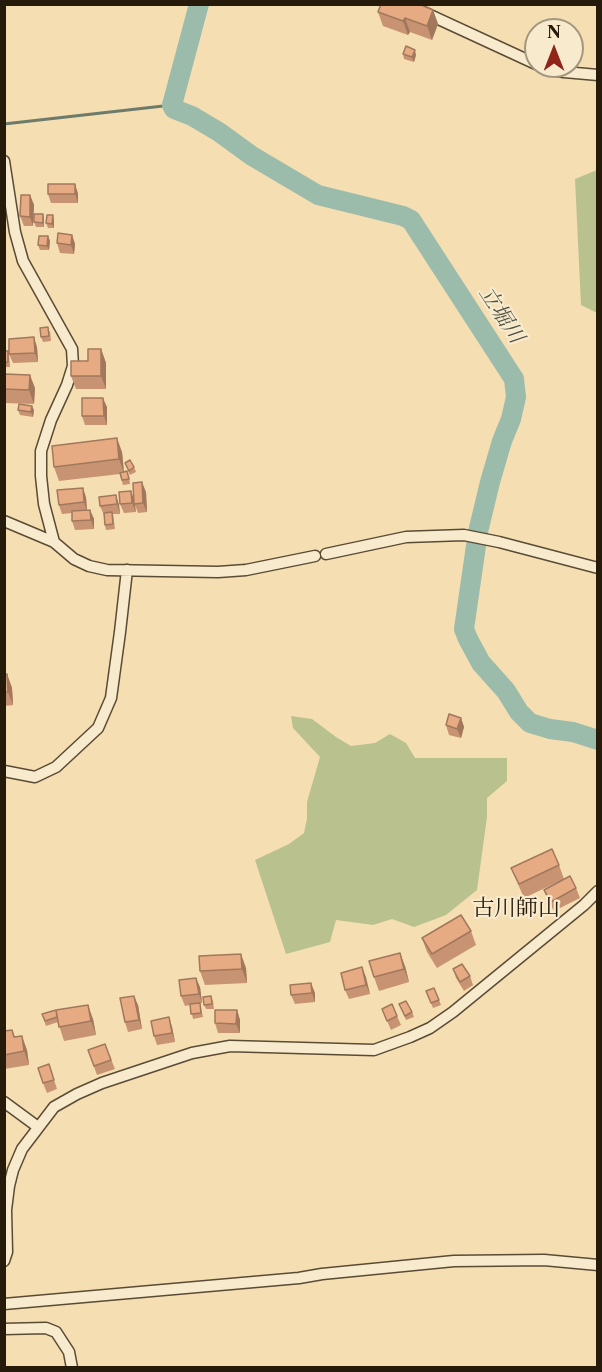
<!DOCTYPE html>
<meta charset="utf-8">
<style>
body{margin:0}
#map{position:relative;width:602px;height:1372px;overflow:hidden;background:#f4deb2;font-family:"Libre Caslon Text",serif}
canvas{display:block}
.frame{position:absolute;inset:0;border:6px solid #261a0b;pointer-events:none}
.north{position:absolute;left:524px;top:18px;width:60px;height:60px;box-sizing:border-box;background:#f8eacd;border:2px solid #a4977f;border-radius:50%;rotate:0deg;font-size:16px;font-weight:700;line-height:24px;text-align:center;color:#261a0b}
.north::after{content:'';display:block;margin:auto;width:21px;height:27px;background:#8f2418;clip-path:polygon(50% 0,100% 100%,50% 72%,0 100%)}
</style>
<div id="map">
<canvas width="602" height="1372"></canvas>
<div class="frame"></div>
<div class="north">N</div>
</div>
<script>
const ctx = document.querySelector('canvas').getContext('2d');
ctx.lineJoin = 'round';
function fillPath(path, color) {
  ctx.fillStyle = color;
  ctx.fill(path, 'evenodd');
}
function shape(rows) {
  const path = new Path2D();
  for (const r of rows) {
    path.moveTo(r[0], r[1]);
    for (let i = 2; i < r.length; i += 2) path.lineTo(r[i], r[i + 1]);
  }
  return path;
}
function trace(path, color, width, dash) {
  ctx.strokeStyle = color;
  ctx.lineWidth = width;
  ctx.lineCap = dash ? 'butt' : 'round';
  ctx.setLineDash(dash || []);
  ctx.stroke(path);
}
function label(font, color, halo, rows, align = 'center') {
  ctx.font = font + ' "Libre Caslon Text","Noto Serif JP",serif';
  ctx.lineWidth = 4.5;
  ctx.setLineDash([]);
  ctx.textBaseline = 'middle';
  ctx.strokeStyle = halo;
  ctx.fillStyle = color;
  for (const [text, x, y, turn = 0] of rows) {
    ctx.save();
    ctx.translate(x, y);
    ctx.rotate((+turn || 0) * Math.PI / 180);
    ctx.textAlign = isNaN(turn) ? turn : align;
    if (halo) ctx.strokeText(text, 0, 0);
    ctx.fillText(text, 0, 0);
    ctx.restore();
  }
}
const green = shape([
 [597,170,598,170,597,313,581,305,575,179],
 [291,716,312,719,336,737,351,746,375,743,390,734,406,743,415,758,507,758,507,781,487,798,487,817,477,890,446,915,414,927,392,919,373,925,336,920,330,942,286,954,255,860,289,844,304,833,307,819,307,802,320,757,293,728]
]);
const stream = shape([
 [4,124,172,105]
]);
const river = shape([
 [199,4,172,105,174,109,192,116,219,132,252,156,318,195,403,216,411,220,514,379,516,397,511,419,502,441,490,482,478,532,464,629,468,639,481,663,506,691,519,712,530,723,550,729,573,732,598,740]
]);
const minor = shape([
 [406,4,536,64],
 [542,66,552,70,564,72,598,75],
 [4,161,15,232,23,261,72,349,73,366,67,385,51,420,41,451,41,476,44,504,54,542],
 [4,521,54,542,74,559,89,566,107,570,218,572,246,570,315,556],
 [326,554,406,537,464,535,499,542,598,568],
 [4,771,35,777,56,767,98,728,111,698,120,632,127,570],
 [4,1102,38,1127],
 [4,1261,7,1252,6,1210,9,1186,13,1170,22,1149,54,1107,77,1094,102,1083,192,1053,230,1046,374,1050,410,1037,430,1028,453,1012,584,905,598,891],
 [4,1304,299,1278,322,1274,454,1261,544,1260,598,1265],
 [4,1329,46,1328,56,1332,69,1352,72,1368]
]);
const wall = shape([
 [433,10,438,24,432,40,410,32,408,35,383,26,378,12],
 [403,54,416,55,414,62,404,59],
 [75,184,78,194,78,203,51,203,48,194],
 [30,195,34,205,33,226,24,226,20,216],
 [44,218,44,227,36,227,34,222],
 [54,220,54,228,48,228,46,223],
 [72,235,75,244,74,254,60,253,57,243],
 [48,236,50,241,49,250,40,250,38,245],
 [50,331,51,341,43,342,41,337],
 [37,347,38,362,13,363,9,354],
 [101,349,106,363,106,389,76,389,71,376],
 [4,351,8,351,9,355,10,367,4,367],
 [4,374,35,388,34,404,4,403],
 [107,407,107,425,85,425,82,416],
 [18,410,34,410,33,417,20,415],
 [122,452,124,472,129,476,130,484,123,485,120,474,59,481,54,467],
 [125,463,134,467,136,472,130,475],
 [131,491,134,499,146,492,147,512,138,513,135,505,136,512,124,513,120,504],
 [116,495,119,505,120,514,113,514,115,529,106,530,105,525,104,515,100,506],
 [86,497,87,510,90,510,94,519,94,529,75,530,72,521,72,513,62,514,59,505],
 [4,674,7,674,12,688,13,705,4,706],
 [461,718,464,727,461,738,449,735,446,725],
 [559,865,564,879,524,898,511,868],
 [576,888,580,898,554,911,547,899,544,890],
 [471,931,476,945,437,968,427,952,422,938],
 [405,966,409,982,379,991,374,977],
 [362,967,370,994,349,999,345,990],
 [246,968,247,983,205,985,200,971],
 [453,969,470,976,473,985,464,991,456,978],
 [200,987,202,1003,200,1003,203,1017,193,1019,190,1005,185,1006,181,996],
 [434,988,441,1005,433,1008,426,991],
 [315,993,315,1002,295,1004,291,995],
 [211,996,213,1001,214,1009,206,1009,204,1005],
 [399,1004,412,1012,414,1017,406,1020],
 [138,1005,142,1029,128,1032,125,1022],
 [382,1009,397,1016,401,1025,391,1030],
 [237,1010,240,1020,240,1033,218,1033,215,1023],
 [42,1014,93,1019,96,1035,64,1041,58,1022,46,1026],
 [172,1027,175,1042,157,1045,154,1036],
 [12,1030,15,1037,27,1050,29,1065,4,1069,4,1031],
 [105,1044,115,1069,97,1075,88,1050],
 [49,1064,57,1089,47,1093,43,1083]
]);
const shadedWall = shape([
 [433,10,438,24,432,40,427,26],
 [405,18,410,32,408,35,403,21],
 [415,50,416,55,414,62,412,57],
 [75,184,78,194,78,203,75,194],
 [30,195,34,205,33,226,30,217],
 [43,214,44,218,44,227,43,223],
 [53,215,54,220,54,228,52,224],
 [72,235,75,244,74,254,71,245],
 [48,236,50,241,49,250,47,246],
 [34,337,37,347,38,362,35,353],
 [101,349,106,363,106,389,101,376],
 [30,375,35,388,34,404,29,390],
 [103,398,107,407,107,425,104,416],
 [32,406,34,410,33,417,31,412],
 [117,438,122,452,124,473,119,459],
 [142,482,146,492,147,512,143,503],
 [83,488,86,497,87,512,84,502],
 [131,491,134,500,136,512,132,503],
 [116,495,119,505,120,514,117,504],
 [90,510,94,519,94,529,91,520],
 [7,674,12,688,13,705,8,692],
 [461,718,464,727,461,738,457,729],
 [400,953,405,966,409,982,404,969],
 [241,954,246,968,247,983,242,969],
 [362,967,366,977,370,994,366,985],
 [196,978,200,987,202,1003,199,994],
 [311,983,315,993,315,1002,312,993],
 [134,996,138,1005,142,1029,139,1020],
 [88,1005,93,1019,96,1035,91,1021],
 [237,1010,240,1020,240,1033,236,1024],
 [169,1017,172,1027,175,1042,172,1033],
 [22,1036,27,1050,29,1065,24,1051]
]);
const building = shape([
 [381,4,419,4,433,10,427,26,405,18,403,21,378,12,381,4],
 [406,46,415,50,412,57,403,54,406,46],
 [48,184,75,184,75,194,48,194,48,184],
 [21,195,30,195,30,217,20,216,21,195],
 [34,214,43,214,43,223,34,222,34,214],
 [47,215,53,215,52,224,46,223,47,215],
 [58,233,72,235,71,245,57,243,58,233],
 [39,236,48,236,47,246,38,245,39,236],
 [48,327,49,336,41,337,40,328,48,327],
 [34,337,35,353,9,354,9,339,34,337],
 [88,349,101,349,101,376,71,376,71,361,88,361,88,349],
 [4,351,8,351,8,362,4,362,4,351],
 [4,374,30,375,29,390,4,389,4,374],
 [82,398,103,398,104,416,82,416,82,398],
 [19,404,32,406,31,412,18,410,19,404],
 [117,438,119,459,54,467,52,446,117,438],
 [130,460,134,467,129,471,125,463,130,460],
 [127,471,129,479,122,480,120,473,127,471],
 [142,482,143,503,134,504,133,483,142,482],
 [83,488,84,502,59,505,57,490,83,488],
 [131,491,132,503,120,504,119,492,131,491],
 [116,495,117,504,100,506,99,497,116,495],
 [90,510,91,520,72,521,72,511,90,510],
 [112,512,113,524,105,525,104,513,112,512],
 [4,674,7,674,8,692,4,692,4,674],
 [449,714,461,718,457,729,446,725,449,714],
 [552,849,559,865,519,884,511,868,552,849],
 [570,876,576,888,551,902,544,890,570,876],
 [461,915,471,931,432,954,422,938,461,915],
 [400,953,404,969,374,977,369,961,400,953],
 [241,954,242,969,200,971,199,956,241,954],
 [462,964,470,976,460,982,453,969,462,964],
 [362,967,366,985,345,990,341,973,362,967],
 [196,978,199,994,181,996,179,980,196,978],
 [311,983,312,993,291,995,290,985,311,983],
 [434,988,439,1000,431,1003,426,991,434,988],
 [134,996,139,1020,125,1022,120,998,134,996],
 [211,996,212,1004,204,1005,203,997,211,996],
 [406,1001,412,1012,405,1016,399,1004,406,1001],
 [200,1003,201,1013,191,1014,190,1004,200,1003],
 [392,1004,397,1016,387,1021,382,1009,392,1004],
 [88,1005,91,1021,59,1027,56,1010,88,1005],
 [56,1010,57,1017,45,1021,42,1014,56,1010],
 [215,1010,237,1010,236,1024,215,1023,215,1010],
 [169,1017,172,1033,154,1036,151,1021,169,1017],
 [12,1030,14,1037,22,1036,24,1051,4,1055,4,1031,12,1030],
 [105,1044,111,1060,94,1066,88,1050,105,1044],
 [49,1064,54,1080,43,1083,38,1068,49,1064]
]);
const waterNames = [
 ["立堀川",501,315,57]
];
const quarterNames = [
 ["古川師山",516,909]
];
fillPath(green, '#b9c28e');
trace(stream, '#6d7b6b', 3);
trace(river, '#9cbcab', 20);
trace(minor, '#5a4b35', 13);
trace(minor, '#f8eacd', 10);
fillPath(wall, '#c79372');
fillPath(shadedWall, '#a2785c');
fillPath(building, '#e7ab84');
trace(building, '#a2785c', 1.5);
label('italic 21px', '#4f5343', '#f8eacd', waterNames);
label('22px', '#261a0b', '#f8eacd', quarterNames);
</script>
